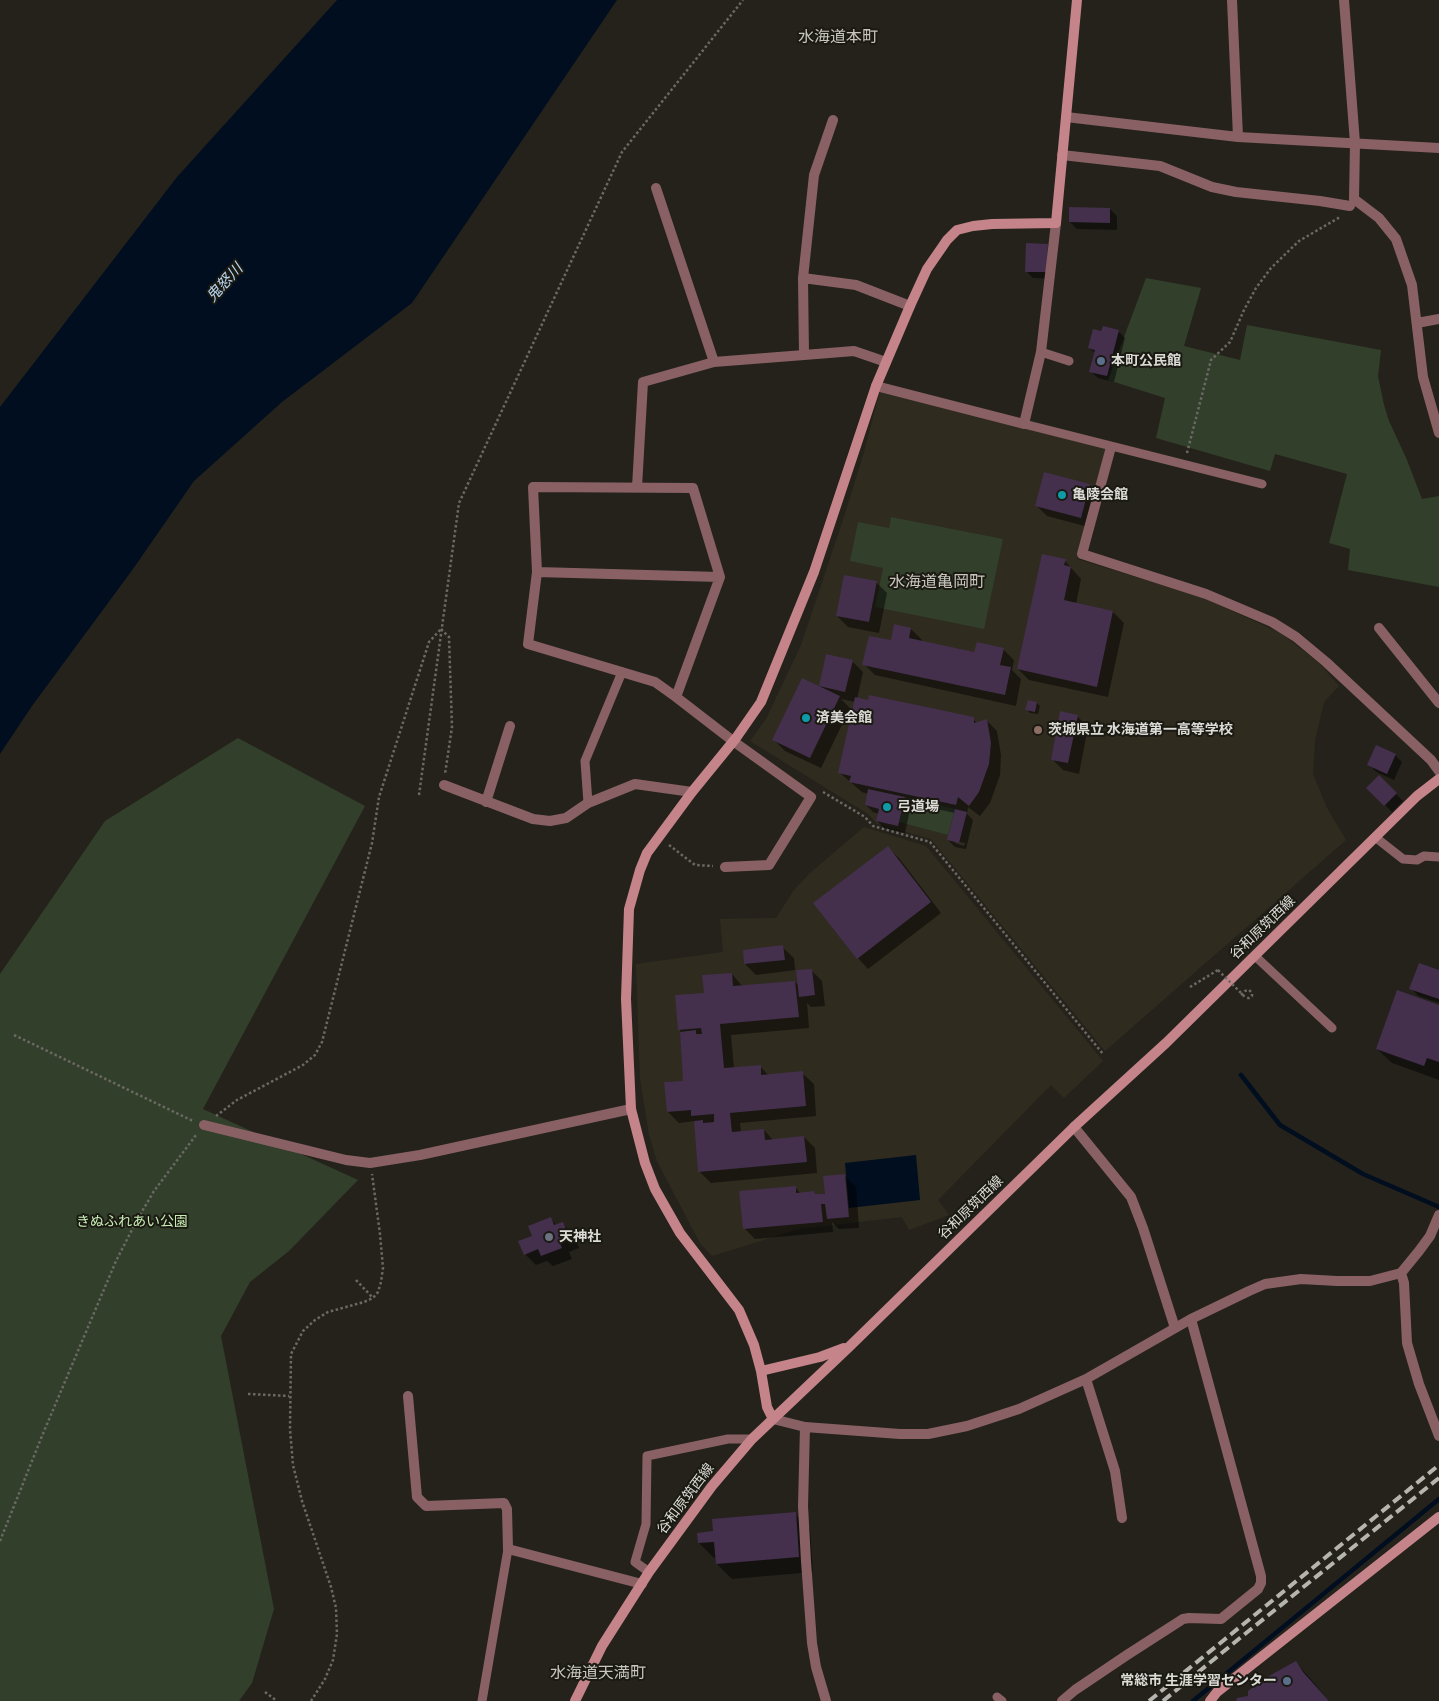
<!DOCTYPE html>
<meta charset="utf-8">
<style>
body{margin:0}
canvas{display:block;background:#24221b}
</style>
<canvas width="1439" height="1701"></canvas>
<script>
const ctx = document.querySelector('canvas').getContext('2d');
ctx.lineJoin = 'round';
function fillPath(path, color) {
  ctx.fillStyle = color;
  ctx.fill(path, 'evenodd');
}
function shape(rows) {
  const path = new Path2D();
  for (const r of rows) {
    path.moveTo(r[0], r[1]);
    for (let i = 2; i < r.length; i += 2) path.lineTo(r[i], r[i + 1]);
  }
  return path;
}
function trace(path, color, width, dash) {
  ctx.strokeStyle = color;
  ctx.lineWidth = width;
  ctx.lineCap = dash ? 'butt' : 'round';
  ctx.setLineDash(dash || []);
  ctx.stroke(path);
}
function label(font, color, halo, rows, align = 'center') {
  ctx.font = font + ' Manrope,"Noto Sans JP",sans-serif';
  ctx.lineWidth = 4;
  ctx.setLineDash([]);
  ctx.textBaseline = 'middle';
  ctx.strokeStyle = halo;
  ctx.fillStyle = color;
  for (const [text, x, y, turn = 0] of rows) {
    ctx.save();
    ctx.translate(x, y);
    ctx.rotate((+turn || 0) * Math.PI / 180);
    ctx.textAlign = isNaN(turn) ? turn : align;
    if (halo) ctx.strokeText(text, 0, 0);
    ctx.fillText(text, 0, 0);
    ctx.restore();
  }
}
const built = shape([
 [880,391,1107,449,1077,559,1204,598,1282,634,1319,663,1339,686,1324,702,1315,740,1313,774,1327,808,1346,840,1105,1051,931,839,877,824,868,814,750,741,766,719,801,645,845,514,864,452],
 [864,827,926,846,1103,1061,1064,1098,1051,1085,938,1200,949,1215,909,1230,902,1217,799,1229,712,1256,700,1243,692,1228,657,1161,649,1135,640,1078,636,964,723,952,720,919,776,918,794,890,809,874]
]);
const green = shape([
 [1146,278,1201,288,1184,346,1240,360,1247,325,1381,350,1378,376,1384,405,1389,421,1407,460,1422,499,1439,496,1439,587,1348,570,1350,549,1329,543,1347,474,1275,454,1270,471,1156,438,1165,398,1108,380],
 [891,517,1003,539,984,629,875,607,883,568,850,561,858,522,889,528],
 [238,738,365,806,203,1109,358,1180,289,1251,250,1282,221,1336,274,1609,252,1683,239,1701,0,1701,0,974,105,821],
 [905,797,955,809,948,835,899,822]
]);
const water = shape([
 [337,0,617,0,412,303,282,402,194,481,133,569,32,706,0,754,0,407,177,177],
 [916,1155,920,1200,849,1208,845,1163]
]);
const shadow = shape([
 [1110,209,1117,216,1117,230,1077,229,1070,222],
 [1048,245,1055,252,1054,279,1033,278,1026,271],
 [1118,331,1125,338,1114,382,1098,378,1090,371,1095,353,1089,347,1102,332],
 [1045,473,1090,485,1101,496,1092,528,1047,516,1036,505],
 [1065,561,1081,579,1076,604,1113,612,1124,623,1108,697,1029,680,1018,669],
 [876,582,887,593,879,633,848,627,837,616],
 [911,629,922,640,921,642,975,653,1003,649,1014,660,1012,670,1021,679,1016,706,875,675,864,664],
 [827,655,852,661,863,672,857,699,973,719,977,723,986,720,997,731,1001,755,1000,775,990,803,980,816,968,807,967,814,973,820,966,849,955,847,948,840,955,813,909,803,911,805,905,833,884,828,877,821,879,814,873,812,866,805,868,794,862,792,840,773,855,702,841,699,850,708,821,768,785,751,774,740,820,688],
 [955,841,965,843,964,846,955,843],
 [1037,703,1040,706,1038,714,1030,713,1026,709],
 [1077,716,1088,727,1079,774,1063,770,1052,759],
 [1395,755,1402,762,1394,780,1376,772,1369,764],
 [1379,777,1403,801,1392,812,1368,788],
 [888,848,899,858,941,913,868,969,858,958],
 [782,947,794,958,795,970,756,975,745,964],
 [811,970,822,981,825,1006,811,1007,807,1003,809,1028,731,1035,734,1069,760,1066,769,1076,802,1073,814,1084,816,1116,740,1123,741,1132,764,1130,773,1140,804,1137,815,1148,817,1173,711,1183,700,1172,695,1121,679,1123,668,1112,685,1082,677,996,705,994,732,974,743,987,795,982,799,986],
 [1439,971,1439,1003,1418,996,1411,988],
 [1439,1006,1439,1080,1392,1063,1377,1049],
 [845,1176,856,1187,859,1228,839,1229,832,1222,833,1232,755,1239,744,1228,795,1187,801,1194,814,1193,817,1196,826,1195],
 [551,1219,557,1226,563,1224,574,1235,579,1248,569,1252,572,1259,553,1266,547,1261,536,1265,525,1254,533,1237],
 [795,1514,810,1529,813,1572,732,1579,717,1564,717,1557,714,1558,699,1543,714,1532],
 [1296,1663,1310,1678,1329,1701,1238,1701,1249,1697]
]);
const stream = shape([
 [1241,1075,1280,1125,1363,1174,1439,1207],
 [1193,1701,1439,1499]
]);
const building = shape([
 [1069,207,1110,208,1110,223,1069,222],
 [1026,243,1048,244,1047,272,1025,272],
 [1103,326,1119,330,1107,376,1089,372,1095,350,1088,348,1093,329,1101,331],
 [1044,472,1090,484,1081,518,1035,506],
 [1042,554,1066,559,1064,565,1071,567,1064,600,1113,611,1097,687,1017,669],
 [844,575,877,581,869,622,836,616],
 [894,624,911,628,909,638,974,652,977,642,1004,648,1000,665,1011,667,1005,695,862,665,869,636,891,640],
 [826,654,853,660,845,692,819,686,840,696,810,758,772,740,802,678,819,686],
 [869,695,974,717,974,723,987,719,991,743,989,764,979,792,969,806,958,797,956,805,849,782,851,776,838,773,855,697,868,700],
 [1028,700,1037,702,1035,712,1025,710],
 [1060,711,1078,715,1068,763,1051,760],
 [1376,745,1396,754,1387,774,1367,765],
 [1379,775,1397,793,1384,806,1366,788],
 [868,789,905,797,898,826,876,821,879,809,865,805],
 [955,809,967,812,959,843,947,840],
 [888,846,931,902,857,959,813,903],
 [783,945,785,960,744,964,743,950],
 [1419,963,1439,970,1439,999,1409,989],
 [812,969,815,995,799,997,796,970],
 [732,973,733,986,795,981,799,1017,720,1024,724,1068,761,1065,761,1075,803,1071,806,1106,730,1113,732,1132,764,1129,765,1140,804,1136,807,1162,698,1172,694,1121,703,1120,703,1123,714,1122,714,1114,691,1116,691,1110,667,1112,664,1082,683,1081,680,1032,696,1030,696,1034,702,1034,701,1028,678,1030,675,995,704,993,702,975],
 [1397,990,1439,1005,1439,1062,1427,1058,1424,1066,1376,1049],
 [845,1174,849,1217,827,1219,825,1204,821,1204,823,1222,743,1229,739,1191,796,1186,796,1193,814,1191,815,1194,825,1194,823,1176],
 [551,1217,554,1225,563,1222,569,1237,559,1241,562,1248,541,1256,538,1249,524,1255,518,1241,532,1236,528,1226],
 [796,1512,799,1557,716,1564,714,1542,698,1543,697,1533,713,1531,712,1519],
 [1296,1661,1303,1672,1329,1701,1236,1701,1237,1698,1248,1696,1248,1691,1269,1676]
]);
const path = shape([
 [1187,453,1211,360,1230,342,1244,310,1256,288,1271,268,1299,241,1340,217],
 [441,629,449,637,452,727,445,774],
 [823,792,865,817,873,826,930,842,1103,1054],
 [419,795,459,503,622,152,743,0],
 [669,845,695,865,713,866],
 [1190,987,1218,970],
 [1241,995,1245,991,1249,990,1252,993,1252,996,1249,998,1246,998],
 [14,1035,193,1121],
 [216,1116,237,1100,303,1065,315,1055,322,1042,372,843,379,797,429,642,441,629],
 [356,1280,373,1298],
 [248,1394,289,1396],
 [0,1541,42,1436,116,1261,137,1220,154,1191,196,1135],
 [265,1692,277,1701],
 [311,1701,325,1679,333,1660,337,1634,336,1608,331,1587,302,1501,293,1465,290,1429,291,1354,303,1331,315,1320,328,1312,364,1302,373,1298,378,1292,381,1282,383,1268,380,1234,372,1174]
]);
const lane = shape([
 [1041,352,1069,361],
 [1024,424,1262,484],
 [588,803,585,761,622,672],
 [1375,837,1403,859,1417,860,1424,856,1439,857],
 [1255,956,1332,1028],
 [649,1572,635,1562,646,1524,647,1456,728,1439,752,1439],
 [997,1697,1002,1701],
 [482,1701,508,1549]
]);
const street = shape([
 [1232,0,1238,137],
 [1344,0,1355,143,1354,199,1379,218,1396,239,1412,285,1423,377,1439,433],
 [1066,117,1238,137,1439,148],
 [1062,155,1160,166,1212,187,1236,192,1320,201,1350,206],
 [656,188,714,362],
 [803,278,856,285,910,306],
 [1417,323,1439,319],
 [804,355,854,351,886,362],
 [876,386,1024,424,1041,352,1056,223],
 [1111,447,1082,554,1206,594,1272,622,1296,637,1326,662,1431,760,1439,771],
 [637,487,643,382,714,362,804,355,803,278,814,175,833,120],
 [537,572,720,577],
 [1379,628,1439,703],
 [676,697,720,577,693,488,533,487,537,572,528,644,655,682,676,697,733,741,811,797,769,865,725,867],
 [444,785,533,819,550,821,566,818,588,803,635,784,692,792],
 [486,802,510,726],
 [204,1125,346,1160,370,1163,420,1155,631,1109],
 [1074,1127,1131,1197,1143,1228,1175,1328],
 [1401,1273,1404,1283,1407,1343,1419,1384,1439,1436],
 [1086,1379,1115,1471,1122,1518],
 [408,1396,417,1497,426,1506,504,1503,507,1509,508,1549,642,1584],
 [773,1419,805,1427,900,1434,928,1434,967,1426,1019,1409,1086,1379,1191,1319,1249,1291,1265,1284,1301,1279,1337,1281,1370,1281,1401,1273,1419,1251,1430,1236,1439,1215],
 [805,1427,803,1506,806,1561,812,1643,816,1667,826,1701],
 [1062,1701,1075,1690,1127,1655,1183,1619,1189,1618,1221,1619,1258,1589,1261,1583,1261,1576,1191,1319]
]);
const secondary = shape([
 [761,1371,820,1357,844,1348],
 [773,1419,767,1407,761,1371,754,1345,739,1310,680,1233,655,1189,645,1163,631,1109,626,999,629,909,640,870,647,853,692,792,736,738,761,702,814,572,876,386,910,306,927,269,947,240,957,230,973,226,992,224,1056,223,1077,0],
 [575,1701,602,1646,649,1572,712,1486,752,1439,850,1346,1074,1127,1166,1043,1417,796,1439,779],
 [1210,1701,1217,1692,1439,1517]
]);
const rail = shape([
 [1149,1701,1439,1465],
 [1163,1701,1240,1638,1439,1478]
]);
const pathBridge = shape([
 [1218,970,1246,998]
]);
const markers = [
 [1101,361,5,"#5c6f8a"],
 [1062,495,5,"#0f9aa8"],
 [806,718,5,"#0f9aa8"],
 [1038,730,5,"#8d6e63"],
 [887,807,5,"#0f9aa8"],
 [549,1237,5,"#6b7280"],
 [1287,1681,5,"#5c6f8a"]
];
const poiNames = [
 ["本町公民館",1111,361],
 ["亀陵会館",1072,495],
 ["済美会館",816,718],
 ["茨城県立 水海道第一高等学校",1048,730],
 ["弓道場",897,807],
 ["天神社",559,1237],
 ["常総市 生涯学習センター",1277,1681,"right"]
];
const streetNames = [
 ["谷和原筑西線",1263,928,-44],
 ["谷和原筑西線",971,1208,-44],
 ["谷和原筑西線",686,1499,-53]
];
const parkNames = [
 ["きぬふれあい公園",132,1222]
];
const waterNames = [
 ["鬼怒川",225,283,-48]
];
const quarterNames = [
 ["水海道本町",838,38],
 ["水海道亀岡町",937,583],
 ["水海道天満町",598,1674]
];
fillPath(built, '#2f2b1f');
fillPath(green, '#323f2b');
fillPath(water, '#000e1f');
fillPath(shadow, '#0007');
trace(stream, '#000e1f', 4.5);
fillPath(building, '#442f4d');
trace(path, '#6b6963', 2.5, [2.5, 2.5]);
trace(lane, '#896164', 9);
trace(street, '#896164', 10);
trace(secondary, '#c4848a', 10);
trace(rail, '#b5b4af', 4, [10, 5]);
trace(pathBridge, '#6b6963', 2.5, [2.5, 2.5]);
for (const [x, y, r, color] of markers) {
  const dot = new Path2D();
  dot.arc(x, y, r, 0, 2 * Math.PI);
  ctx.fillStyle = color;
  ctx.fill(dot);
  trace(dot, '#1a1912', 2);
}
label('bold 14px', '#dcdbd6', '#1a1912', poiNames, 'left');
label('14px', '#dcdbd6', '#1a1912', streetNames);
label('14px', '#c6edb3', '#1a1912', parkNames);
label('italic 15px', '#badaf6', '#1a1912', waterNames);
label('16px', '#c8c5bc', '#1a1912', quarterNames);
</script>
